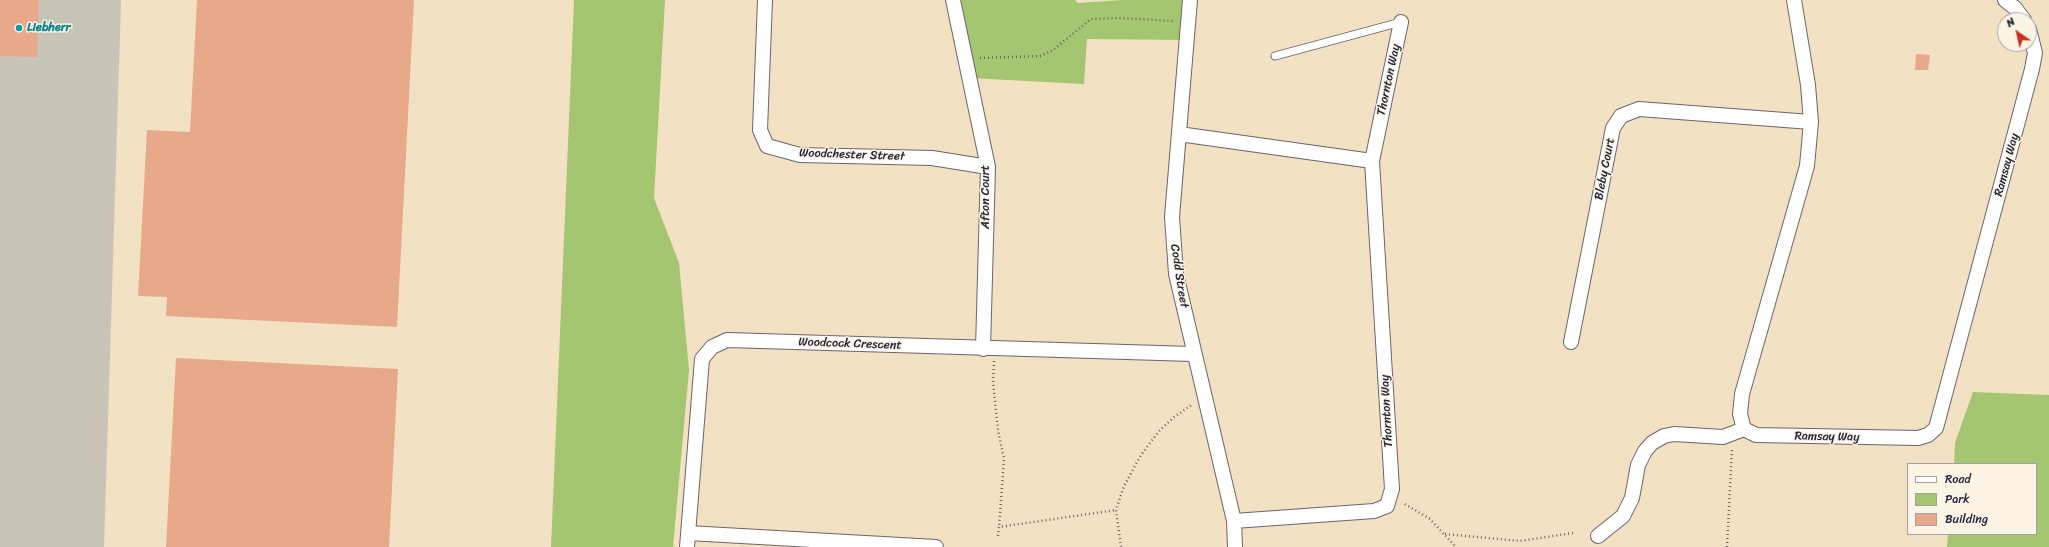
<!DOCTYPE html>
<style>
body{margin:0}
#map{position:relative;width:2049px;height:547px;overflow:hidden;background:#f2e1c3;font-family:Sriracha,sans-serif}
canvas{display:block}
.legend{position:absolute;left:1907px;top:463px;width:130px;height:72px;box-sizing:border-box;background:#fcf5e5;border:1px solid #a5a1a1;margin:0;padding:5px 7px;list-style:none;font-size:12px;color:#22223b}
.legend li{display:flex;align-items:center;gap:8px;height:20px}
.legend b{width:20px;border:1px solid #a5a1a1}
.north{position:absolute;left:1997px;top:12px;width:40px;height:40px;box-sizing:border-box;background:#fcf5e5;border:1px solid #a5a1a1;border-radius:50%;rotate:326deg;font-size:11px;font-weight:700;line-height:16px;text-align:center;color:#22223b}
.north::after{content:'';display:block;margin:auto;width:14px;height:18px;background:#c8321e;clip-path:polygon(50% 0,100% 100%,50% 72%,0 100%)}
</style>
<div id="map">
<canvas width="2049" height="547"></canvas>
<ul class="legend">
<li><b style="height:5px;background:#fff"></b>Road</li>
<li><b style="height:11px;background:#a4c670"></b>Park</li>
<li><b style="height:11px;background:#e7a98a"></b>Building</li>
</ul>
<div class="north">N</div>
</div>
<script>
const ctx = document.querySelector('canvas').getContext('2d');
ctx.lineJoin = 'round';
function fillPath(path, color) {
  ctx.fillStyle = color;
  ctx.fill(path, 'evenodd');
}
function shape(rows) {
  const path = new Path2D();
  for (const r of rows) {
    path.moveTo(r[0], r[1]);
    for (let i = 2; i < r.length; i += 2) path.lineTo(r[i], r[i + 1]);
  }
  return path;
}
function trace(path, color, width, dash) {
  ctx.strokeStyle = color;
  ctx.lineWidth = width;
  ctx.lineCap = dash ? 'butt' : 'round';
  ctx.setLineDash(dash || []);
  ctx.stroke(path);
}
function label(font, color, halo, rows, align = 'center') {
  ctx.font = font + ' Sriracha,sans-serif';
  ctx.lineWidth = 3;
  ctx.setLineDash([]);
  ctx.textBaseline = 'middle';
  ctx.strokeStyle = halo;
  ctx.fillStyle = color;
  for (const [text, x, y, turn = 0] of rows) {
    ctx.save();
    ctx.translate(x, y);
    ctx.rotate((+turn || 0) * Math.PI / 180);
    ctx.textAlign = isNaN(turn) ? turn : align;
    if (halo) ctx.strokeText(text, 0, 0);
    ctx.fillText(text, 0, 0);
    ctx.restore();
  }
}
const industrial = shape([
 [0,0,121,0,104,547,0,547]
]);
const green = shape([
 [574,0,665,0,654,198,679,263,689,370,673,547,551,547],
 [953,0,1075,0,1078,3,1122,0,1190,0,1186,40,1087,39,1084,84,969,78],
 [1973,392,2049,395,2049,547,1947,547,1948,534,2036,534,2036,464,1954,464,1955,443]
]);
const building = shape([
 [0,0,39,0,37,57,0,56],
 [197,0,414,0,397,327,166,316,167,297,138,296,147,130,190,132],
 [1916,54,1930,55,1928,70,1915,70],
 [176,358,398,369,389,547,166,547]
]);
const path = shape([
 [980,58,1041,56,1053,50,1091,19,1119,18,1174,21],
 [994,361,993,382,998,430,1004,459,999,527],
 [1405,504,1430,519,1456,547],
 [1445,534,1520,541,1573,533],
 [998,536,999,527,1116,510],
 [1121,547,1116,510,1124,486,1141,455,1159,431,1174,417,1193,404],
 [1727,547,1732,449]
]);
const service = shape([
 [1275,56,1401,22]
]);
const minor = shape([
 [765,0,760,130,767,146,800,155,932,158,988,167],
 [953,0,988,167,983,349],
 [1190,0,1172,217,1176,274,1234,521,1235,547],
 [1794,0,1808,85,1811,122,1807,166,1742,394,1740,414,1744,429,1756,435,1918,438,1928,435,1936,428,2032,69,2035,53,2029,29],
 [2005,0,2015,8,2024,20],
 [1179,134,1372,161],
 [1571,342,1613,128,1621,116,1639,109,1811,122],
 [1234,521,1374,511,1387,506,1392,489,1372,161,1401,22],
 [688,533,936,547],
 [1598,536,1623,516,1632,498,1638,465,1645,451,1652,443,1664,436,1674,434,1723,437,1744,429],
 [687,547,702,359,712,347,727,340,1193,354]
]);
const markers = [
 [19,28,4,"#0f9aa8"]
];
const cultureNames = [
 ["Liebherr",27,28]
];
const streetNames = [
 ["Thornton Way",1389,80,-78],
 ["Woodchester Street",852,155,2],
 ["Ramsay Way",2007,165,-75],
 ["Bleby Court",1605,169,-79],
 ["Afton Court",986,197,-90],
 ["Codd Street",1179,276,81],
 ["Woodcock Crescent",850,344,2],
 ["Thornton Way",1387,411,-93],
 ["Ramsay Way",1827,437,1]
];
fillPath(industrial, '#c8c4b8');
fillPath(green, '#a4c670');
fillPath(building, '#e7a98a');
trace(service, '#6b656b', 9);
trace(minor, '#6b656b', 16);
trace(path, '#6b656b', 2.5, [1, 3]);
trace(service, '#fff', 7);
trace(minor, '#fff', 14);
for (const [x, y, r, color] of markers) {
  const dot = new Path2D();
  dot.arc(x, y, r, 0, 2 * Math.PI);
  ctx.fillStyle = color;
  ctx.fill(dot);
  trace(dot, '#fcf5e5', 1.5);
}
label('bold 12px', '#0d838f', '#fcf5e5', cultureNames, 'left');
label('12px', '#22223b', '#fcf5e5', streetNames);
</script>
